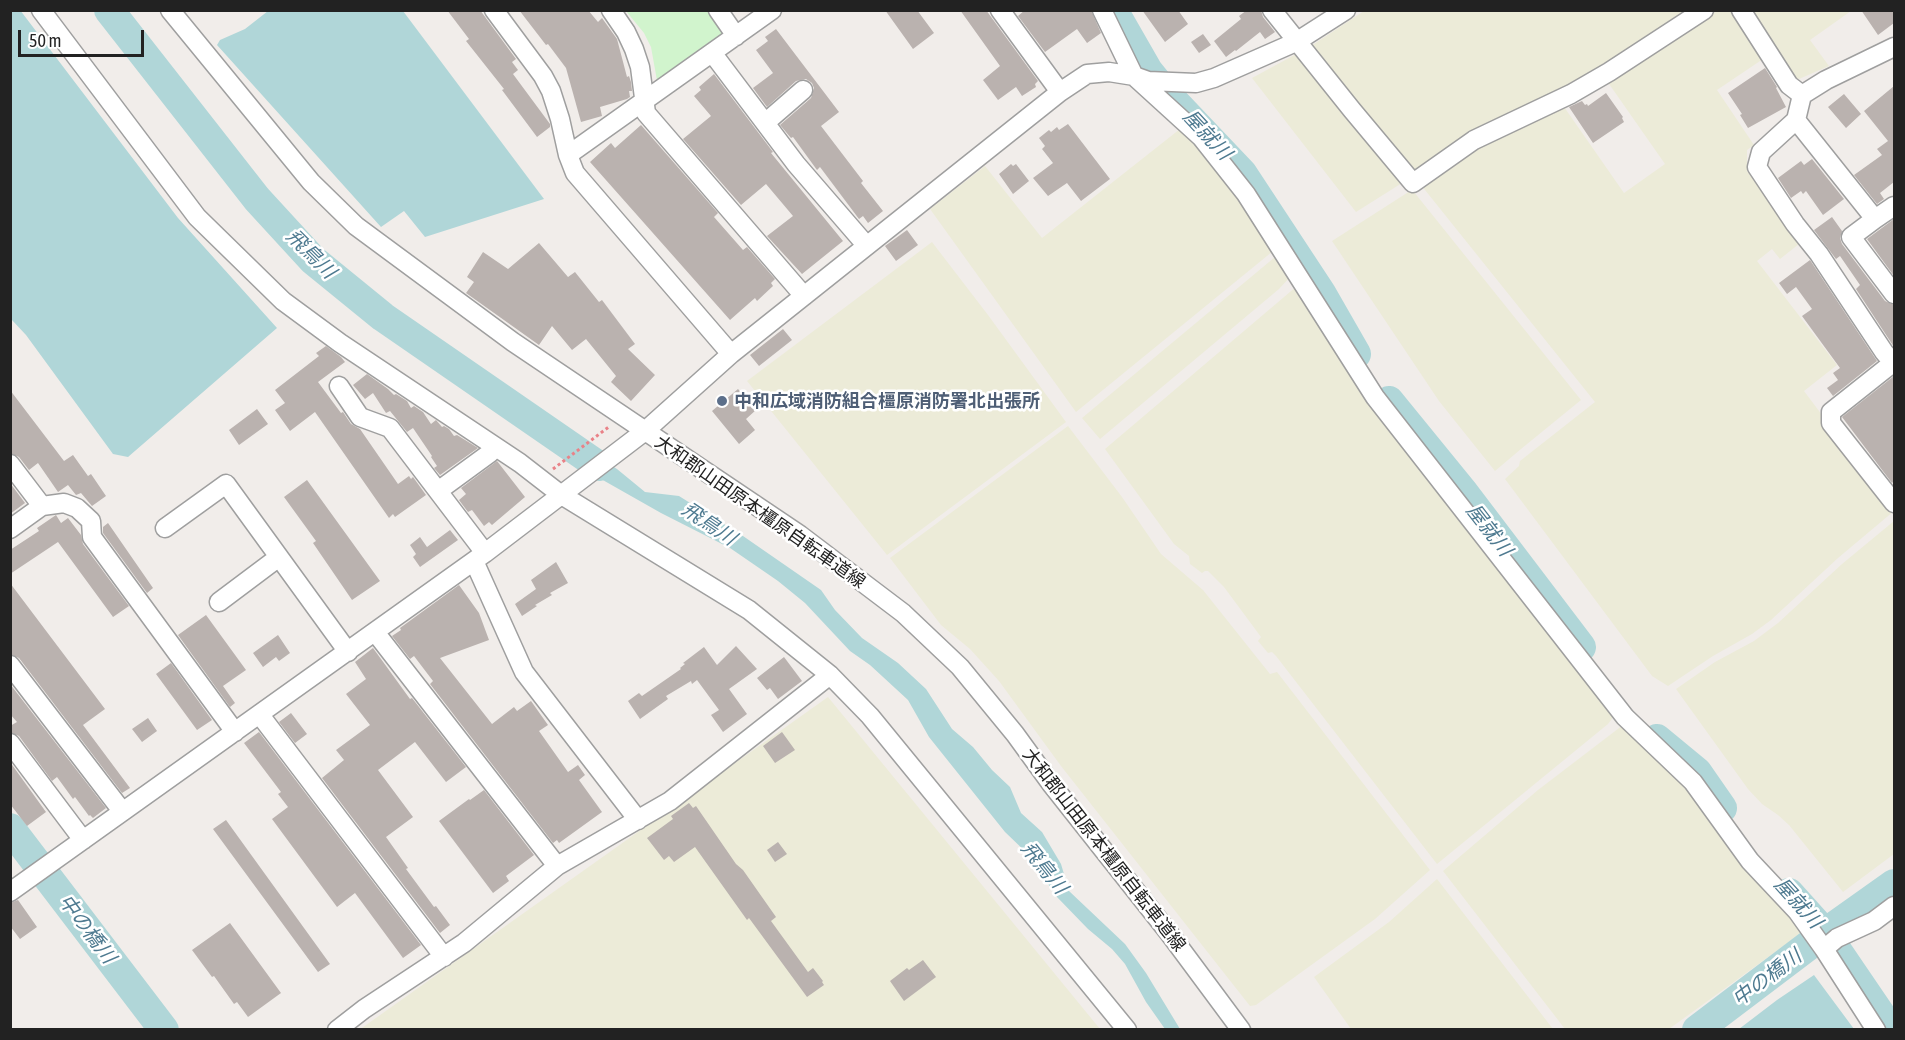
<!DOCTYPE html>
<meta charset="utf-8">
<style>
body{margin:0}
#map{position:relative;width:1905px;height:1040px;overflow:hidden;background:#f1edea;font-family:"Asap Condensed",sans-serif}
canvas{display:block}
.frame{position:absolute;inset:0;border:12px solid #222;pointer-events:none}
.scale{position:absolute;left:18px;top:30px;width:126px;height:27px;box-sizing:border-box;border:3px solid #222;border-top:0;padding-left:8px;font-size:18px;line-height:21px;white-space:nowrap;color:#222;-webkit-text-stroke:4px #fff;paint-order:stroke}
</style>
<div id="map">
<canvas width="1905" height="1040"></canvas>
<div class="frame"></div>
<div class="scale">50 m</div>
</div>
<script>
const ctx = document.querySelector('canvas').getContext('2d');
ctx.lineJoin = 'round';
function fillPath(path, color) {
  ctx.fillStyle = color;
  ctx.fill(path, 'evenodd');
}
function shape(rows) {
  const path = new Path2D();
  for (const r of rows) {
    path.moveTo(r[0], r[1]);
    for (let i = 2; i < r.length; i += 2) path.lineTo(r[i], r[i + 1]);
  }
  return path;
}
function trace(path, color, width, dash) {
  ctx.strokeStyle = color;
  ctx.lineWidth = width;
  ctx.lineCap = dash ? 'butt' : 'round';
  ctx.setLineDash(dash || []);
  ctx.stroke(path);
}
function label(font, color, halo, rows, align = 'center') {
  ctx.font = font + ' "Asap Condensed","Noto Sans JP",sans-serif';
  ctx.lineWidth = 5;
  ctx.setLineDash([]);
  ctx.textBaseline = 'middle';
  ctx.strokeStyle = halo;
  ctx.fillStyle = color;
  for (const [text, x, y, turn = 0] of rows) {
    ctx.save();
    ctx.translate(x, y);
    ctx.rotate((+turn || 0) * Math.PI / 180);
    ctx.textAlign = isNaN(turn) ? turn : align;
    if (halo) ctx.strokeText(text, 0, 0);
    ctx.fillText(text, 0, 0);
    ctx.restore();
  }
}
const farmland = shape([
 [1364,11,1694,11,1586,80,1413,175,1308,48],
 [1717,11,1732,11,1766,57,1717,90,1754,145,1747,150,1747,171,1799,244,1780,259,1772,249,1757,261,1837,365,1804,391,1894,511,1838,558,1771,620,1752,634,1713,656,1668,686,1652,676,1505,479,1519,466,1520,461,1595,402,1421,185,1490,140,1562,104,1624,193,1665,164,1607,81],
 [1745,11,1851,11,1810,40,1829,66,1799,79,1790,77],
 [1300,52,1402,183,1356,212,1252,78],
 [1180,129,1184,129,1278,247,1076,412,930,209,985,166,1042,238],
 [1410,191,1414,192,1581,400,1521,449,1495,471,1439,401,1332,241],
 [932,242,988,315,1066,422,887,555,747,381],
 [1281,252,1291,276,1279,289,1100,439,1082,418],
 [1297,286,1614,716,1608,724,1437,864,1276,656,1272,652,1268,653,1258,641,1261,637,1224,587,1208,571,1205,571,1202,573,1190,564,1189,556,1174,544,1105,449],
 [1068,426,1122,497,1161,554,1203,590,1270,674,1277,672,1430,870,1375,919,1256,1005,1250,1006,1061,766,999,681,970,649,941,625,890,558],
 [1894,521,1894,854,1843,892,1789,825,1778,815,1762,804,1748,789,1676,689,1715,662,1754,641,1778,623,1842,564],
 [828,697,1100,1029,359,1030],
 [1623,725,1687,785,1804,931,1669,1029,1565,1029,1443,871,1538,790],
 [1437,879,1553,1029,1351,1029,1314,977,1389,922]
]);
const park = shape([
 [626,11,710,11,729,35,658,86,651,47,644,33]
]);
const water = shape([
 [20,10,178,218,277,328,128,457,113,454,26,335,11,319,10,11],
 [268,11,403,11,544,199,425,237,404,211,381,227,217,45,220,40,245,29],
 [564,432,576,443,617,469,645,492,679,496,743,536,821,590,835,610,862,638,898,663,926,689,952,729,973,747,992,770,1010,787,1021,813,1042,832,1061,864,1069,891,1125,944,1146,973,1180,1029,1165,1029,1146,1002,1125,964,1112,949,1088,929,1056,896,1030,856,1005,832,929,737,908,700,870,665,850,651,805,603,778,581,730,548,661,513,601,479,567,453],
 [1814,975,1854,1029,1739,1029,1777,1000]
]);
const river = shape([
 [109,10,257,199,313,260,383,317,599,466],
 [1113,10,1148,71,1165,92,1242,173,1321,293,1356,354],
 [1389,401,1464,493,1581,647],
 [1657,739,1697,772,1722,808],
 [10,828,164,1030],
 [1789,893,1825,933,1891,1030],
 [1697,1030,1825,933,1894,884]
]);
const building = shape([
 [447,10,480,10,516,59,512,62,518,70,513,74,550,124,550,127,537,137,502,90,504,89,466,41,469,39],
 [519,10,588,10,598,22,602,18,617,39,627,77,629,76,631,82,632,91,629,91,630,97,627,99,600,107,602,116,581,122,566,68,548,44,546,45],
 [885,10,917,10,934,33,913,49],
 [960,10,986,10,1038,81,1035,84,1036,87,1022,96,1016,87,998,100,983,80,1000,66],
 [1025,10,1091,10,1101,33,1087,43,1077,29,1045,52,1018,16],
 [1142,10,1178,10,1188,24,1165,42],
 [1247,10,1261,10,1263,17,1275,32,1265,39,1260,32,1236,51,1235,50,1226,57,1214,41,1241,19,1239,16],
 [1861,10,1894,10,1894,23,1878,35],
 [776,29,839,112,821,126,863,181,861,183,883,211,868,223,863,216,859,219,820,167,817,170,793,137,791,138,780,125,811,98,814,88,812,83,806,79,796,81,767,107,753,88,773,73,756,50,768,41,765,37],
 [1203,34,1211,45,1199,53,1191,42],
 [1765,68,1777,87,1776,88,1786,107,1748,128,1740,115,1742,114,1728,93],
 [714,74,773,152,771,153,843,241,802,274,767,236,793,216,766,184,741,205,683,139,711,116,694,96,701,90,699,87],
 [1894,86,1894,182,1880,193,1884,199,1877,204,1854,175,1882,155,1877,149,1888,141,1864,111],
 [1606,93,1623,117,1622,118,1624,122,1593,143,1569,107,1582,101,1585,105,1587,104,1588,106],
 [1844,94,1861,114,1846,128,1828,107],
 [1068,124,1110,179,1081,201,1067,183,1048,196,1033,178,1053,163,1042,149,1045,146,1039,138,1049,130,1051,132,1057,127,1059,130],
 [641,125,718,213,714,217,743,250,747,247,775,279,771,283,773,286,757,301,755,298,730,320,590,162,611,143,615,148],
 [1812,159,1844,199,1823,215,1806,191,1803,194,1801,191,1791,198,1778,178,1801,161,1804,165],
 [1011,164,1013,166,1016,164,1029,181,1013,194,999,174],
 [1832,217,1842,231,1840,238,1842,244,1885,301,1894,305,1894,347,1856,289,1860,285,1840,256,1836,259,1814,230],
 [1894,219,1894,276,1867,239],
 [907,230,918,245,896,261,885,246],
 [539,243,568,277,575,272,599,302,602,300,635,344,628,349,655,375,631,401,611,382,616,376,586,339,572,350,552,326,539,345,466,293,474,282,467,277,483,252,508,269],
 [1810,260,1877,361,1833,396,1827,388,1838,380,1833,373,1840,368,1802,316,1812,309,1796,287,1787,294,1779,283],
 [783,329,792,340,759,366,750,355],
 [326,346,341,357,345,362,318,382,341,413,343,412,351,424,360,429,398,484,409,476,411,479,413,477,426,495,395,517,393,514,389,518,315,412,290,431,275,410,285,403,275,390,319,356,316,353],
 [367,374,388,389,394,395,396,394,407,401,411,408,414,406,423,412,431,424,436,420,442,427,444,426,449,429,454,436,457,435,478,448,440,475,434,468,437,466,431,457,432,456,413,428,407,432,390,411,386,413,373,393,365,399,353,385],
 [1894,376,1894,481,1892,483,1842,417],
 [738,389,756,410,746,419,755,430,739,444,712,411],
 [10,390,64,461,73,455,88,476,91,474,106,496,92,506,81,493,76,495,68,485,58,492,38,463,29,470,19,457,10,453],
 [257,409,268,424,239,445,229,430],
 [497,461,525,497,492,525,489,522,484,526,472,510,468,512,459,500,466,494,461,488],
 [307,480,380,581,352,600,313,543,316,541,284,497],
 [10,483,25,503,10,514],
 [56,515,61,523,68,518,81,535,83,544,129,606,113,617,58,542,10,574,10,550,39,531,37,528],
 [108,523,153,588,147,593,103,533,103,527],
 [450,530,458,540,420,567,413,557,416,554,410,545,420,537,427,547],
 [556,562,568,583,550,593,552,595,535,605,537,606,522,616,515,604,536,589,531,580],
 [10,583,105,709,83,725,130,788,122,793,19,658,10,654],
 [459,585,479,613,489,640,440,658,492,724,514,707,517,711,531,701,548,725,539,731,568,772,578,765,585,775,579,780,602,812,559,843,557,840,553,843,430,684,433,681,414,656,410,659,392,636,401,630,400,628],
 [206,615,246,670,223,686,235,703,230,707,178,635],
 [278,635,290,653,279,661,276,657,263,667,253,653],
 [736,646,757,669,729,689,747,714,723,732,711,715,719,710,697,680,692,684,691,681,666,696,668,699,640,719,628,701,639,693,642,696,681,669,680,668,685,664,683,663,704,647,717,665],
 [373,648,410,699,412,698,466,767,446,782,415,742,378,770,413,817,386,837,408,868,406,869,434,907,436,906,450,925,440,933,322,778,344,760,336,750,370,725,346,694,366,679,355,662],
 [784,657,802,681,778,699,770,688,767,690,757,678],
 [171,663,212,720,197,730,156,674],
 [10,684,106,808,93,818,90,815,89,816,75,797,73,799,57,777,52,781,19,736,10,732,10,726,17,722,10,714],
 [291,713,307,734,295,743,279,722],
 [148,718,157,731,142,742,132,729],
 [259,732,421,945,403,958,355,893,337,907,272,819,288,807,278,794,281,792,244,743],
 [782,732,795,750,775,763,763,746],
 [10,762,46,812,27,826,10,804],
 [484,790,534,855,506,876,509,881,493,893,439,821,469,799,470,800],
 [689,803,693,808,696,806,736,864,743,870,776,917,771,921,808,972,813,968,823,981,822,982,824,985,807,997,749,918,747,920,695,847,674,862,669,856,664,860,647,838,673,819,671,816],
 [226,820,330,964,318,972,213,829],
 [778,842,787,854,775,862,767,850],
 [18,900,37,927,20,939,10,926,10,903],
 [230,923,281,993,248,1017,237,1002,234,1004,214,976,212,977,192,950],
 [923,960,936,977,904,1001,890,981,907,968,909,970]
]);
const path = shape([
 [553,469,610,426]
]);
const minor = shape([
 [41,10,197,217,283,301,340,343,520,463,560,494,749,610,830,675,870,716,1127,1030],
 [170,10,311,182,356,226,513,342,800,535,903,613,960,667,1015,734,1052,785,1169,933,1241,1030],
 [494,10,543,76,551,91,560,119,568,155,575,173,731,354],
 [611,10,626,32,634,49,640,67,646,113,804,296],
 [718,10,736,36],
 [1000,10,1060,92],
 [1102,10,1134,76,1201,137,1246,194,1375,397,1625,717,1693,782,1750,861,1797,911,1824,949,1876,1030],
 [1272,10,1352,110,1413,183,1474,140,1571,94,1609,72,1704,10],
 [1741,10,1789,85,1802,95],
 [1894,47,1826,80,1802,95,1796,120,1761,152,1757,167,1795,224,1819,254,1884,352,1894,364],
 [713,54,796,164,866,245],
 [1796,120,1875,219],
 [765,123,803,90],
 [568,155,772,10],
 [1894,206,1875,219,1851,237,1894,294],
 [1894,362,1831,412,1831,423,1894,503],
 [339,386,360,417,390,428,485,553],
 [10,464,42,506,10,529],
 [438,491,490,453],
 [42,506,64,503,77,508,91,521,92,537,235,732],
 [165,528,226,484,348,652],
 [474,561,524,672,638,820],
 [219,602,279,557],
 [375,632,557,866],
 [10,665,122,811],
 [260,715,444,957],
 [10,743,83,840],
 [10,892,485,553,645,431,731,354,1060,92,1087,74,1109,72,1134,76,1148,81,1196,83,1214,78,1296,42,1346,10],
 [1824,949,1837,938,1874,921,1894,906],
 [337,1030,364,1009,464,943,557,866,670,801,830,675]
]);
const markers = [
 [722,401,6,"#5c6f8a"]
];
const serviceNames = [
 ["中和広域消防組合橿原消防署北出張所",734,401]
];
const streetNames = [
 ["大和郡山田原本橿原自転車道線",760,512,35],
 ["大和郡山田原本橿原自転車道線",1104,850,52]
];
const waterNames = [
 ["屋就川",1207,135,47],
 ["飛鳥川",311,254,45],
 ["飛鳥川",709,524,34],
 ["屋就川",1489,530,52],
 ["飛鳥川",1044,868,51],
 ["屋就川",1798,903,48],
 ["中の橋川",87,929,53],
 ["中の橋川",1767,978,-37]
];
fillPath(farmland, '#ecebd8');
fillPath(park, '#d1f4cd');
fillPath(water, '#b0d6d8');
trace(river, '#b0d6d8', 30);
fillPath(building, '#bab2af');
trace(minor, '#9f9f9f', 21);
trace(path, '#e98288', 3, [3, 3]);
trace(minor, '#fff', 18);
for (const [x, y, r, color] of markers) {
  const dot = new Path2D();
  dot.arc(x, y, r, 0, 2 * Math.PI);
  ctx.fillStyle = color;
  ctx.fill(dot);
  trace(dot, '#fff', 2);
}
label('bold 18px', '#4e5e75', '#fff', serviceNames, 'left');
label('18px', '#222', '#fff', streetNames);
label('italic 20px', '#4e7a90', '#fff', waterNames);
</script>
